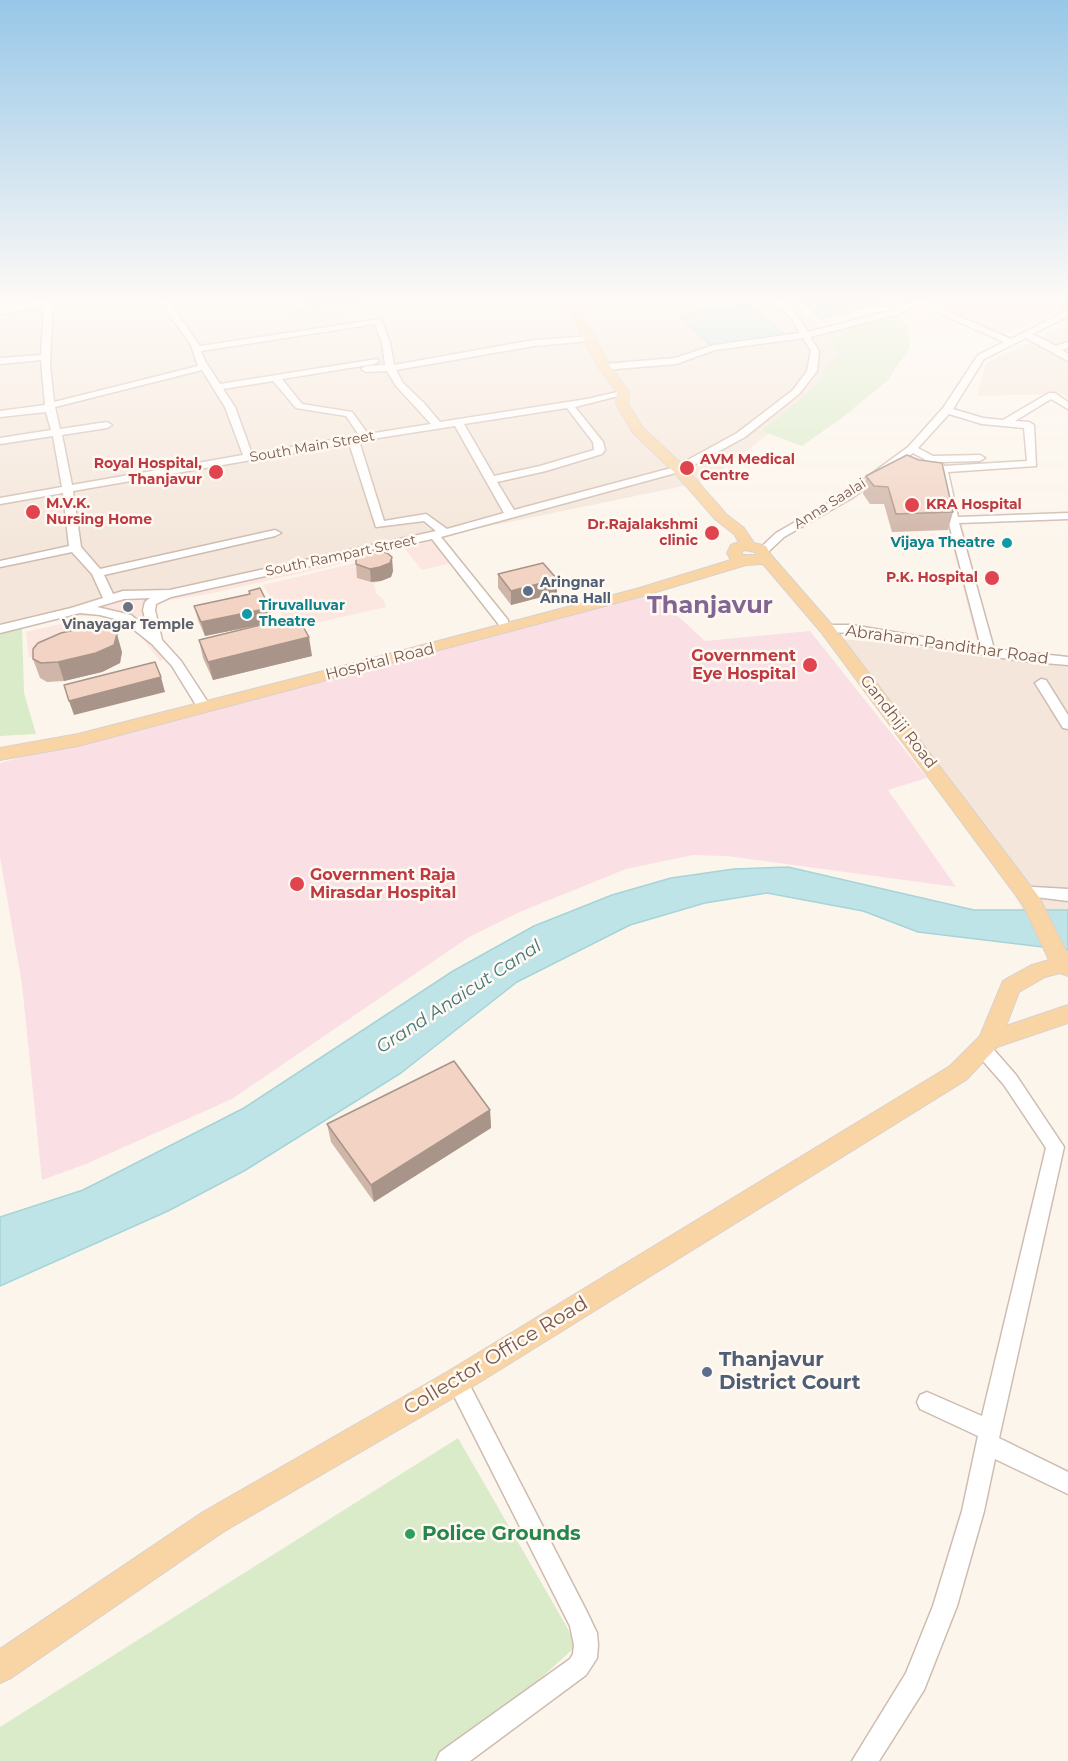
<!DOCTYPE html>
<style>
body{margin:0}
canvas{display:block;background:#fcf5ec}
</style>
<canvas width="1068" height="1761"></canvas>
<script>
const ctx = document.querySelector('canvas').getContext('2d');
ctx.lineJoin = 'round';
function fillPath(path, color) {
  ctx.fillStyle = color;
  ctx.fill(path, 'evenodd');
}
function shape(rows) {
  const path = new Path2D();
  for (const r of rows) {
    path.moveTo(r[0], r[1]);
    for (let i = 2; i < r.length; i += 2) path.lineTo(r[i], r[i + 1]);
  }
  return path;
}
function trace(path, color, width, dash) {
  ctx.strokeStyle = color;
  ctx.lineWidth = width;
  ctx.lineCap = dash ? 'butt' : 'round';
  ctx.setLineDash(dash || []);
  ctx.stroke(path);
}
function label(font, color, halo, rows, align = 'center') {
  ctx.font = font + ' Montserrat,sans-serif';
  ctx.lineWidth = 5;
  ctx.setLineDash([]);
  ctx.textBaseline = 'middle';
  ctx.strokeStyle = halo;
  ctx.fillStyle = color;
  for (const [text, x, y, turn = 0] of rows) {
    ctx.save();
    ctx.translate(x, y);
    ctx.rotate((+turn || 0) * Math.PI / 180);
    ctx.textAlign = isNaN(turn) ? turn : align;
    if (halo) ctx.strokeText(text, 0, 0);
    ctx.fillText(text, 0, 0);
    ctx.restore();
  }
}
const residential = shape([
 [0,299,792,299,856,365,708,481,0,627],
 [1068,324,1068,398,1063,394,977,396,986,363],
 [841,639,1068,661,1068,960,1049,958,957,789]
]);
const commercial = shape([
 [918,299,1029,299,1058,311,1002,335],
 [656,470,663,476,328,567,208,594,170,600,156,606,149,613,158,639,173,657,160,661,139,634,114,616,72,616,28,626,26,623,137,595,167,592,437,530],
 [935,477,950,478,994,649,978,646],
 [435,540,452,563,422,570,404,548],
 [368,560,379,580,374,584,376,593,383,599,386,607,298,627,288,625,263,585],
 [82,619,120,631,120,634,29,658,26,632]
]);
const medical = shape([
 [653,593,705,641,810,631,927,778,888,790,956,887,727,856,693,855,626,869,522,911,469,937,232,1099,86,1164,42,1180,22,984,0,857,0,763]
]);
const green = shape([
 [250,299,303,299,310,308,330,306,348,317,297,325,285,305,268,302,253,303],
 [891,311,908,326,910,347,887,381,843,417,802,446,762,431,814,387,838,353,826,331],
 [22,626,24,693,36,734,0,736,0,630],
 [458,1438,568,1629,575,1647,450,1761,0,1761,0,1727]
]);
const water = shape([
 [799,299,875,299,878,303,821,319,799,299],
 [748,304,785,335,713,347,678,315,748,304],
 [788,867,974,910,1068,910,1068,950,918,932,863,911,767,893,705,903,630,925,517,982,401,1073,244,1171,168,1211,0,1286,0,1217,83,1190,244,1108,453,971,534,926,612,895,671,878,734,869,788,867]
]);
const minor = shape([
 [45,299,53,299,50,366,54,402,198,366,191,345,158,299,167,299,200,346,381,319,390,343,394,365,534,340,593,336,593,340,590,341,534,346,396,370,403,383,424,403,440,422,587,399,626,390,626,394,575,407,603,442,605,450,602,454,546,471,497,482,514,510,675,467,737,433,793,390,807,371,811,351,803,338,715,350,676,364,604,370,599,367,604,364,675,358,714,345,800,333,791,318,771,299,780,299,797,315,808,332,889,311,914,302,914,299,934,299,928,303,1011,339,1068,310,1068,316,1033,334,1056,346,1068,342,1068,348,1062,350,1068,354,1068,361,1026,338,984,359,953,409,983,418,1003,420,1049,393,1055,393,1068,402,1068,409,1051,399,1015,421,1029,422,1034,425,1036,466,948,472,958,517,1068,513,1068,519,959,523,994,649,1068,657,1068,665,1021,661,852,633,823,632,823,626,827,625,852,625,981,647,948,520,939,474,933,464,913,453,852,498,784,537,767,553,759,553,757,551,776,533,844,494,908,447,943,408,978,355,1004,342,920,305,895,315,810,337,819,351,817,371,799,394,745,437,683,471,441,537,508,620,508,626,500,626,432,539,171,597,156,604,155,610,162,640,181,661,211,707,204,711,199,710,172,666,152,644,123,621,100,615,80,613,0,633,0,625,71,608,103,598,92,574,72,552,0,567,0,561,69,546,63,493,0,504,0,498,62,487,53,436,0,444,0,438,51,430,46,412,0,417,0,411,45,405,41,360,0,364,0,358,41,355,44,306,0,314,0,308,45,299],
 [375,324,382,343,385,365,366,366,361,369,366,372,387,371,396,386,431,424,368,434,352,412,302,404,282,379,374,364,379,361,377,359,220,384,205,361,201,351,375,324],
 [202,370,225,407,243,455,72,485,62,435,107,428,112,425,107,422,60,429,55,407,202,370],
 [273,381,296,408,346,416,359,435,252,454,235,407,223,389,273,381],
 [567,408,593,442,594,450,540,466,494,476,464,424,567,408],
 [949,414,982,424,1024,428,1027,461,944,466,942,462,980,461,985,458,980,455,933,456,918,448,949,414],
 [455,426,504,513,447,529,426,514,384,521,359,441,455,426],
 [349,443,376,527,424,521,436,531,170,590,123,591,113,594,104,575,275,536,281,533,275,530,100,569,81,547,73,491,349,443],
 [150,598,145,602,143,610,147,628,131,615,97,607,124,599,150,598],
 [705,299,714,299,719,306,712,308,705,299],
 [943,299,954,299,955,301,951,304,943,299],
 [1041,679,1046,680,1068,715,1068,729,1063,728,1035,683,1041,679],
 [1033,887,1068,889,1068,901,1028,896,1025,892,1028,888,1033,887],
 [982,1041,988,1043,1016,1075,1064,1147,999,1438,1068,1472,1068,1494,995,1459,984,1511,957,1606,924,1690,879,1761,852,1761,906,1673,933,1606,962,1511,978,1436,920,1409,917,1402,920,1395,927,1392,982,1416,1046,1148,1004,1085,976,1053,974,1048,976,1043,982,1041],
 [457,1371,464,1374,586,1610,597,1633,598,1645,597,1658,586,1675,470,1761,436,1761,440,1752,570,1659,573,1654,574,1645,570,1626,450,1388,447,1381,450,1374,457,1371]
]);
const major = shape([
 [564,299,575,299,610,366,629,392,628,404,643,428,684,466,726,514,744,528,754,543,766,546,771,555,833,626,1039,897,1068,955,1068,976,1060,973,1045,977,1019,992,1006,1026,1068,1005,1068,1023,997,1047,966,1080,467,1390,223,1532,11,1678,0,1683,0,1649,203,1512,447,1372,950,1066,980,1036,1003,981,1032,965,1049,960,1023,905,821,632,763,564,746,565,646,595,78,746,0,760,0,748,78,734,343,666,636,589,731,560,727,553,731,545,739,542,734,534,716,520,674,472,633,433,616,404,617,392,598,367,564,299],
 [744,550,755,552,756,555,743,555,741,553,744,550],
 [1041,299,1056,299,1068,305,1068,312,1041,299]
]);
const wall = shape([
 [866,476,953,512,948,530,892,532,884,504,870,504,863,494],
 [356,564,393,571,391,577,381,581,371,582,357,578],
 [498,574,557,579,557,593,511,605,498,588],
 [249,591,270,608,273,622,205,636,198,620,194,606,249,594],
 [199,640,312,656,213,680,203,658],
 [122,652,120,663,102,672,64,681,47,682,40,678,33,659],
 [490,1110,491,1128,374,1202,331,1142,327,1124]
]);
const shadedWall = shape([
 [309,299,380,299,380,301,310,307],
 [392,557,393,571,391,577,381,581,371,582,370,569],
 [557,579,557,593,511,605,511,591],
 [270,608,273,622,205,636,201,622],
 [117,634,122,652,120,663,102,672,64,681,58,662],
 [309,637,312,656,213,680,208,662],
 [161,677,165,692,74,715,69,701],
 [490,1110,491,1128,374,1202,371,1185]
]);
const building = shape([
 [907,455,919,460,942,463,953,512,896,514,888,487,874,486,866,476,907,455],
 [375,550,387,553,392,557,390,563,380,567,370,569,356,564,356,558,361,553,375,550],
 [543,563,557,579,511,591,498,574,543,563],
 [260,588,270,608,201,622,194,606,250,594,249,591,260,588],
 [297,616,309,637,208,662,199,640,297,616],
 [101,624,112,626,117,634,114,645,96,653,58,662,41,663,33,659,33,649,38,643,61,633,101,624],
 [155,662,161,677,69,701,64,685,155,662],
 [454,1061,490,1110,371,1185,327,1124,454,1061]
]);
const markers = [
 [687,468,8,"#e0444e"],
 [216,472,8,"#e0444e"],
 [912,505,8,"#e0444e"],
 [33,512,8,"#e0444e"],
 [712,533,8,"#e0444e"],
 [1007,543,6,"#0f9aa8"],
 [992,578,8,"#e0444e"],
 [528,591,6,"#5c6f8a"],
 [128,607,6,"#6b7280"],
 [247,614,6,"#0f9aa8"],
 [810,665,8,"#e0444e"],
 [297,884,8,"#e0444e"],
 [707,1372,6,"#5c6f8a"],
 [410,1534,6,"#2e9e5b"]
];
const farStreetnames = [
 ["South Main Street",312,447,-10],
 ["Anna Saalai",830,504,-32],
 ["South Rampart Street",341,556,-12]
];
const farHealthnames = [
 ["AVM Medical",700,460],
 ["Centre",700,476],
 ["Royal Hospital,",202,464,"right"],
 ["Thanjavur",202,480,"right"],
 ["M.V.K.",46,504],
 ["Nursing Home",46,520],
 ["KRA Hospital",926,505],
 ["Dr.Rajalakshmi",698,525,"right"],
 ["clinic",698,541,"right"],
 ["P.K. Hospital",978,578,"right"]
];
const farCulturenames = [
 ["Vijaya Theatre",995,543],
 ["Tiruvalluvar",259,606,"left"],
 ["Theatre",259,622,"left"]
];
const farServicenames = [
 ["Aringnar",540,583],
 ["Anna Hall",540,599]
];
const farWorshipnames = [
 ["Vinayagar Temple",128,625]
];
const streetNames = [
 ["Abraham Pandithar Road",947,645,8],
 ["Hospital Road",380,662,-14],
 ["Gandhiji Road",898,722,52]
];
const healthNames = [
 ["Government",796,656],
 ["Eye Hospital",796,674],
 ["Government Raja",310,875,"left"],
 ["Mirasdar Hospital",310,893,"left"]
];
const waterNames = [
 ["Grand Anaicut Canal",459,997,-33]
];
const nearStreetnames = [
 ["Collector Office Road",496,1356,-31]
];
const nearServicenames = [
 ["Thanjavur",719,1360],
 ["District Court",719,1383]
];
const nearLeisurenames = [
 ["Police Grounds",422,1534]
];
const farTownnames = [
 ["Thanjavur",710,606]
];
fillPath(residential, '#f4e6da');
fillPath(commercial, '#fce6e0');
fillPath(medical, '#fadfe4');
fillPath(green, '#d9ebc9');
fillPath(water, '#bfe4e7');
trace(water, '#a6d4d8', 1.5);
trace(minor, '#cfbcb0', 3);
trace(major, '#d9d1cd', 2);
fillPath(minor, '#fff');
fillPath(major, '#f9d5a6');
fillPath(wall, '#d0b5a9');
fillPath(shadedWall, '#a99489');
fillPath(building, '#f2d3c4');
trace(building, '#a99489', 1.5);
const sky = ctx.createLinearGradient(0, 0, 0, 546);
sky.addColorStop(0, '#97c7e8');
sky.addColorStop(0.55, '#fefaf6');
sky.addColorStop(1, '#fefaf600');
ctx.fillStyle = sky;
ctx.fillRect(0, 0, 1068, 546);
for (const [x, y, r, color] of markers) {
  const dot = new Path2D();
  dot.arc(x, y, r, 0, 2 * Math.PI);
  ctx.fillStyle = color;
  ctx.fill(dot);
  trace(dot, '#fff9f2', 2);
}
label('14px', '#785a4e', '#fff9f2', farStreetnames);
label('bold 14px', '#be3a42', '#fff9f2', farHealthnames, 'left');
label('bold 14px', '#0d838f', '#fff9f2', farCulturenames, 'right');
label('bold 14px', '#4e5e75', '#fff9f2', farServicenames, 'left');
label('bold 14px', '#5b616d', '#fff9f2', farWorshipnames);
label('16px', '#785a4e', '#fff9f2', streetNames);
label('bold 16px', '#be3a42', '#fff9f2', healthNames, 'right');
label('italic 18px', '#41767c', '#fff9f2', waterNames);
label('20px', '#785a4e', '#fff9f2', nearStreetnames);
label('bold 20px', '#4e5e75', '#fff9f2', nearServicenames, 'left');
label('bold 20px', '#27864d', '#fff9f2', nearLeisurenames, 'left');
label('bold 24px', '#816693', '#fff9f2', farTownnames);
</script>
